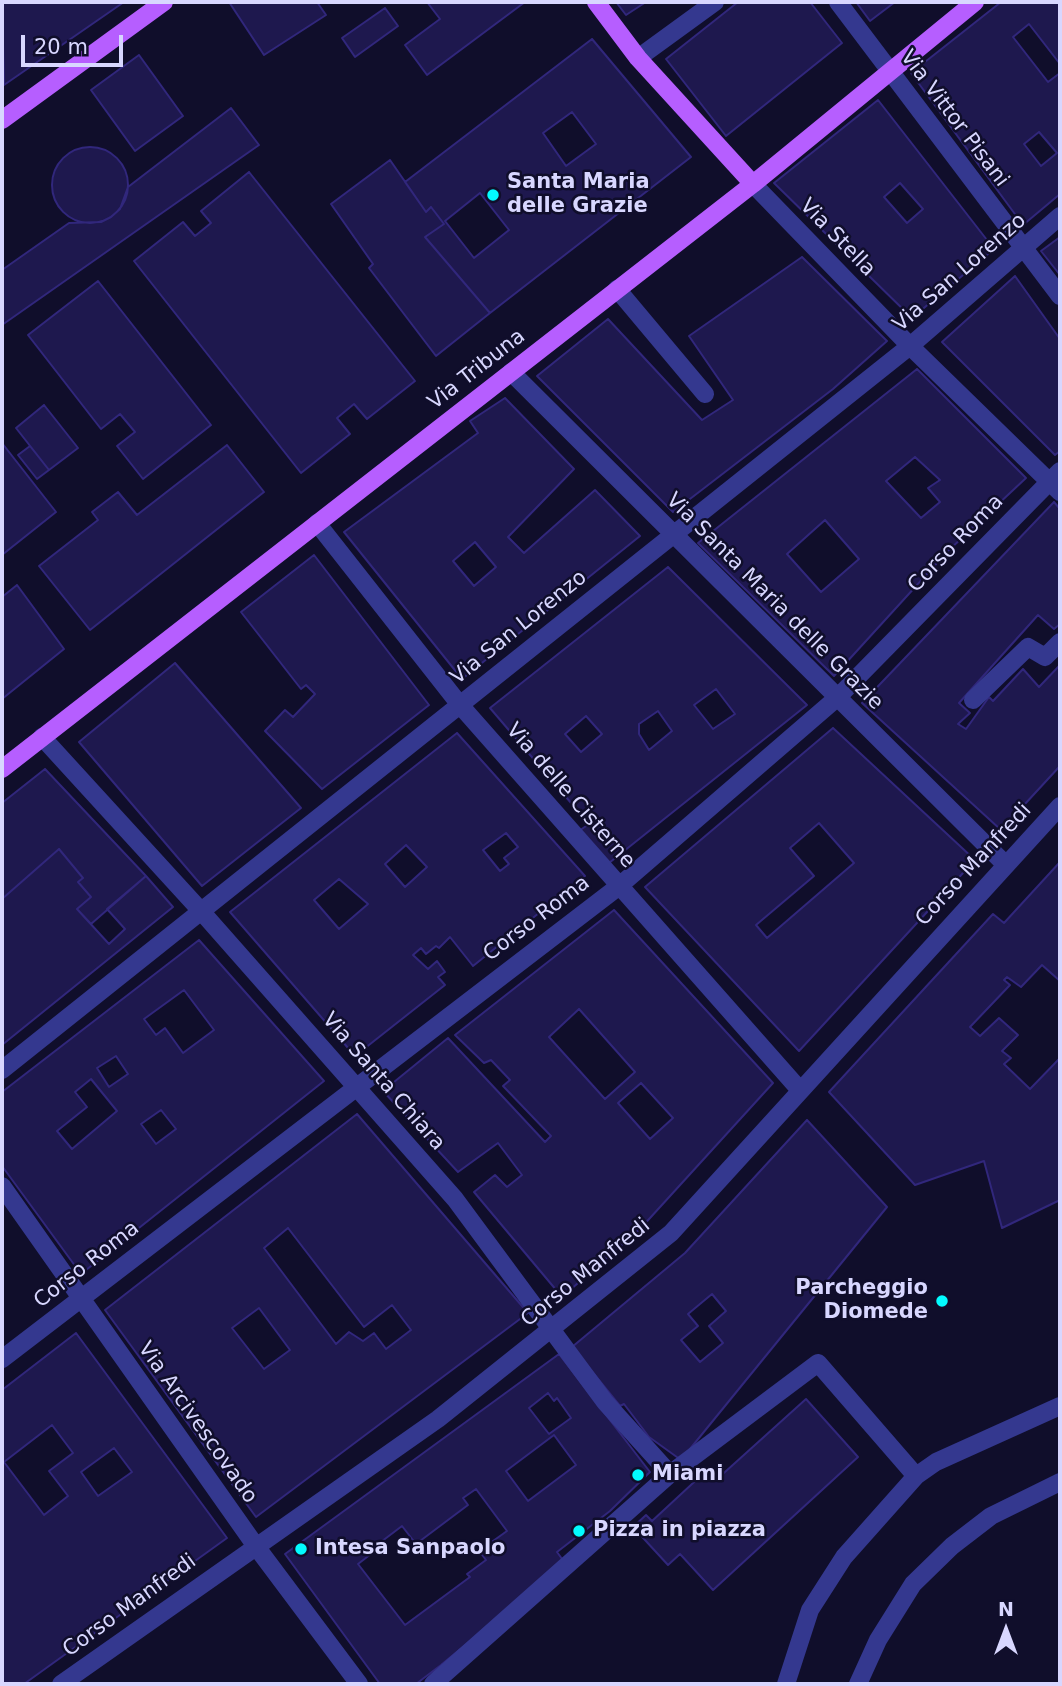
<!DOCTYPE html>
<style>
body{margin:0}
#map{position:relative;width:1062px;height:1686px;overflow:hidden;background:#100e2b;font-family:"DejaVu Sans",sans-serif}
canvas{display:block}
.frame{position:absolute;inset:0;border:4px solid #d8d7ff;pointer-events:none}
.north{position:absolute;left:971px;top:1595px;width:70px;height:70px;-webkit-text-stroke:5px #100e2b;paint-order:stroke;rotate:0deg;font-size:19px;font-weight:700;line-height:28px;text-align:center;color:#d8d7ff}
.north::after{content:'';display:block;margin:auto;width:24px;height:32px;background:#d8d7ff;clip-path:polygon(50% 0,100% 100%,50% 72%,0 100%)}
.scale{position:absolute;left:21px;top:35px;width:102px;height:32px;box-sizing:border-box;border:4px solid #d8d7ff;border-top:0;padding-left:9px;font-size:21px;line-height:24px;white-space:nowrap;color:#d8d7ff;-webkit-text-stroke:5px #100e2b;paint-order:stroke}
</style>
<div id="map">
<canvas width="1062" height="1686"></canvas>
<div class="frame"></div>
<div class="north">N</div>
<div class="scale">20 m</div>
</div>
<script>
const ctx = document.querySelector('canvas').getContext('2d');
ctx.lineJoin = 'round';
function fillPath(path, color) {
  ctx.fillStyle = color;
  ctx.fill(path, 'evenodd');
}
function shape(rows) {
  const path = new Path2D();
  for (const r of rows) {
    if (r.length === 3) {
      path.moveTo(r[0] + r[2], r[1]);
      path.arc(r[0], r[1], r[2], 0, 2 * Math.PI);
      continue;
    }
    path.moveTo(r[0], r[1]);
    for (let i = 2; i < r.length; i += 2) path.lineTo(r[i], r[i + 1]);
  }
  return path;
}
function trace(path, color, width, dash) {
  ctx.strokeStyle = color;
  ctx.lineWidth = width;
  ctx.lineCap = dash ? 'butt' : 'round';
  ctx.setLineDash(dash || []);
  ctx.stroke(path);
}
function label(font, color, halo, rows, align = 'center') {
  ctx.font = font + ' "DejaVu Sans",sans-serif';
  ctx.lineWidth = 5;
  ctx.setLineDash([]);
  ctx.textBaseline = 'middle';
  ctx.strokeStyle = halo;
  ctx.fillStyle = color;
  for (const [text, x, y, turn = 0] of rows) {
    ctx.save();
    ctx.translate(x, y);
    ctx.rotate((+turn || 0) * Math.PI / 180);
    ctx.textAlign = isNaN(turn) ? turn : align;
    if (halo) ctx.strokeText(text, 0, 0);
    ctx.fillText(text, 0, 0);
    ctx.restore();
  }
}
const building = shape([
 [2,2,124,2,4,85,2,2],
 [229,2,317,2,326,15,264,55,229,2],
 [427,2,525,2,427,75,405,45,440,19,427,2],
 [616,2,646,2,626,15,616,2],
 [738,2,810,2,842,43,726,136,666,59,738,2],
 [856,2,895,2,870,21,856,2],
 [1001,2,1060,2,1060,64,1029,24,1013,37,1048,82,1060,73,1060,194,1023,225,911,73,1001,2],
 [1039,132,1057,153,1041,166,1024,144,1039,132],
 [385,8,398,26,355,57,342,38,385,8],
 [592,39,691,157,490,313,425,237,444,224,431,207,426,212,405,182,592,39],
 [572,112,596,144,566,166,543,133,572,112],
 [480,193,509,230,474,258,445,221,480,193],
 [139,55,183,116,135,151,91,90,139,55],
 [878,100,994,249,912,318,774,183,878,100],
 [900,183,923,209,907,223,884,197,900,183],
 [231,108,259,145,2,325,2,270,69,223,101,222,111,217,120,209,128,187,231,108],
 [90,185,38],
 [390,160,426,212,431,207,444,224,425,237,490,313,436,356,369,268,373,264,331,204,390,160],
 [249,172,415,381,367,419,354,404,337,418,350,434,301,473,134,261,183,222,195,236,211,223,201,211,249,172],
 [1060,237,1060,275,1041,251,1060,237],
 [802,257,887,341,833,389,673,512,537,376,608,319,702,420,733,400,689,336,802,257],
 [1015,276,1060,339,1060,451,1055,455,942,342,1015,276],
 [98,281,211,425,143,479,117,446,135,432,120,414,101,429,28,335,98,281],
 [917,369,1026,478,948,551,834,676,698,543,917,369],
 [915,457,940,480,928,488,940,502,921,518,886,481,915,457],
 [825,520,859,559,821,592,787,554,825,520],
 [505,398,574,469,508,537,524,553,595,490,640,536,462,679,344,532,478,433,470,421,505,398],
 [475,542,496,567,474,586,453,561,475,542],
 [44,405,78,448,49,470,16,428,44,405],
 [2,443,56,512,2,555,2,443],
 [227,445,264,492,90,630,39,566,98,520,92,512,118,492,137,515,227,445],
 [30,446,49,470,37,479,18,455,30,446],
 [1054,502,1060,509,1060,624,1054,629,1038,615,959,703,970,713,958,724,966,729,989,697,993,701,1023,669,1039,687,1060,665,1060,766,1001,830,862,703,1054,502],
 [314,555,429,705,322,789,265,731,285,710,293,717,315,694,306,685,301,689,241,612,314,555],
 [668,567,807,705,604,867,576,833,589,824,490,708,668,567],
 [716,689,735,714,713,729,694,705,716,689],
 [658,711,672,731,649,750,639,734,639,724,658,711],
 [586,716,602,734,581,752,565,734,586,716],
 [17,585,64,649,2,699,2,597,17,585],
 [175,663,301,808,202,886,79,742,175,663],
 [833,728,975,860,799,1051,645,887,833,728],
 [819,823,854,863,767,938,756,925,814,876,790,848,819,823],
 [457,733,585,876,473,966,450,937,439,948,436,946,426,954,421,948,413,955,428,969,437,961,445,972,438,977,445,985,355,1056,230,912,457,733],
 [506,833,518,847,504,858,509,864,500,871,483,850,506,833],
 [406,845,427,867,405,887,385,864,406,845],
 [339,879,368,904,339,929,314,900,339,879],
 [45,769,146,876,91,924,77,909,91,897,78,882,83,878,59,849,2,899,2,803,45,769],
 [59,849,83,878,78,882,91,897,77,909,109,944,125,929,107,909,146,876,173,907,2,1045,2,899,59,849],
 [1060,862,1060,981,1042,965,1021,987,1007,977,1004,980,1010,985,970,1027,980,1036,999,1018,1018,1035,1002,1051,1011,1058,1004,1064,1030,1089,1060,1058,1060,1200,1002,1228,984,1161,915,1185,829,1092,993,914,1004,923,1060,862],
 [614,910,773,1083,640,1229,562,1297,474,1192,495,1175,507,1187,522,1175,498,1143,458,1172,383,1091,448,1038,545,1142,551,1136,503,1086,510,1080,491,1060,484,1063,455,1035,614,910],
 [579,1009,635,1072,605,1099,549,1037,579,1009],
 [641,1083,673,1118,650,1139,618,1103,641,1083],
 [199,940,324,1081,81,1274,2,1166,2,1092,199,940],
 [184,990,214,1030,183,1053,165,1028,156,1035,144,1019,184,990],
 [116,1056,128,1074,109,1087,97,1068,116,1056],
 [91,1079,117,1111,72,1149,57,1131,87,1107,75,1092,91,1079],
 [161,1110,176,1129,156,1144,141,1124,161,1110],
 [357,1114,528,1313,256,1517,105,1310,357,1114],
 [288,1228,364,1327,392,1305,411,1330,386,1349,374,1333,363,1341,349,1332,336,1344,264,1248,288,1228],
 [259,1308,290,1350,264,1369,232,1328,259,1308],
 [807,1120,887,1207,681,1460,649,1437,624,1404,620,1406,572,1347,685,1253,807,1120],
 [712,1294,726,1311,709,1326,723,1343,700,1362,681,1340,698,1326,688,1314,712,1294],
 [76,1333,227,1538,24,1684,2,1684,2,1390,76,1333],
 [52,1425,73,1453,49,1471,68,1496,44,1515,4,1462,52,1425],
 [114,1448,132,1472,98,1496,81,1472,114,1448],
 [559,1354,650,1472,610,1511,557,1552,565,1563,441,1665,416,1684,380,1684,285,1554,559,1354],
 [548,1393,554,1401,557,1398,571,1418,549,1434,529,1408,548,1393],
 [554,1435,576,1465,528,1501,506,1471,554,1435],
 [476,1489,507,1531,479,1551,486,1560,467,1574,470,1577,405,1625,358,1564,371,1554,369,1551,402,1526,416,1544,468,1505,463,1498,476,1489],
 [806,1399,858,1457,713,1590,680,1554,668,1565,633,1527,646,1515,652,1521,706,1471,715,1481,806,1399]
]);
const minor = shape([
 [838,2,1060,296],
 [638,58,715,2],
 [753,184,910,346,1060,492],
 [617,289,705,394],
 [511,372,1005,864],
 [317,523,460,705,799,1089],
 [973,700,1028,647,1045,657,1060,642],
 [42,737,201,911,455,1199,605,1402,670,1474],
 [2,1070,910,346,1060,216],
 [2,1186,255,1545,359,1684],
 [2,1359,618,887,838,697,1060,471],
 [61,1684,438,1419,671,1233,1060,806],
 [433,1684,670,1474,818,1363,916,1476],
 [786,1684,810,1610,844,1557,916,1476,936,1462,1060,1406],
 [858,1684,878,1640,913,1584,952,1546,991,1516,1060,1482]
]);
const major = shape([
 [596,2,638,58,753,184],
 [2,120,164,2],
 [2,769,753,184,975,2]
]);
const markers = [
 [493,195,7,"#03fbff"],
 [942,1301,7,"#03fbff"],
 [638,1475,7,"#03fbff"],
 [579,1531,7,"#03fbff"],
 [301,1549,7,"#03fbff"]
];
const streetNames = [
 ["Via Vittor Pisani",954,119,53],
 ["Via Stella",837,238,46],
 ["Via San Lorenzo",960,273,-41],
 ["Via Tribuna",477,370,-38],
 ["Corso Roma",956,544,-46],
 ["Via Santa Maria delle Grazie",774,602,45],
 ["Via San Lorenzo",519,628,-39],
 ["Via delle Cisterne",570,796,49],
 ["Corso Manfredi",974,865,-47],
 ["Corso Roma",537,919,-37],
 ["Via Santa Chiara",383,1082,49],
 ["Corso Roma",87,1265,-38],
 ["Corso Manfredi",586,1273,-39],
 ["Via Arcivescovado",197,1423,55],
 ["Corso Manfredi",130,1606,-36]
];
const poiNames = [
 ["Santa Maria",507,183],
 ["delle Grazie",507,207],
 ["Parcheggio",928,1289,"right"],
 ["Diomede",928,1313,"right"],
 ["Miami",652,1475],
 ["Pizza in piazza",593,1531],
 ["Intesa Sanpaolo",315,1549]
];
fillPath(building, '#1e184e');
trace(building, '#31277c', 2);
trace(minor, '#34388f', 18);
trace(major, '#b65eff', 18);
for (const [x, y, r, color] of markers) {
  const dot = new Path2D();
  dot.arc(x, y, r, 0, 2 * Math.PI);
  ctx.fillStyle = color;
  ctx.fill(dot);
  trace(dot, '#100e2b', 2.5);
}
label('21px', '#d8d7ff', '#100e2b', streetNames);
label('bold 21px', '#d8d7ff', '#100e2b', poiNames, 'left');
</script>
